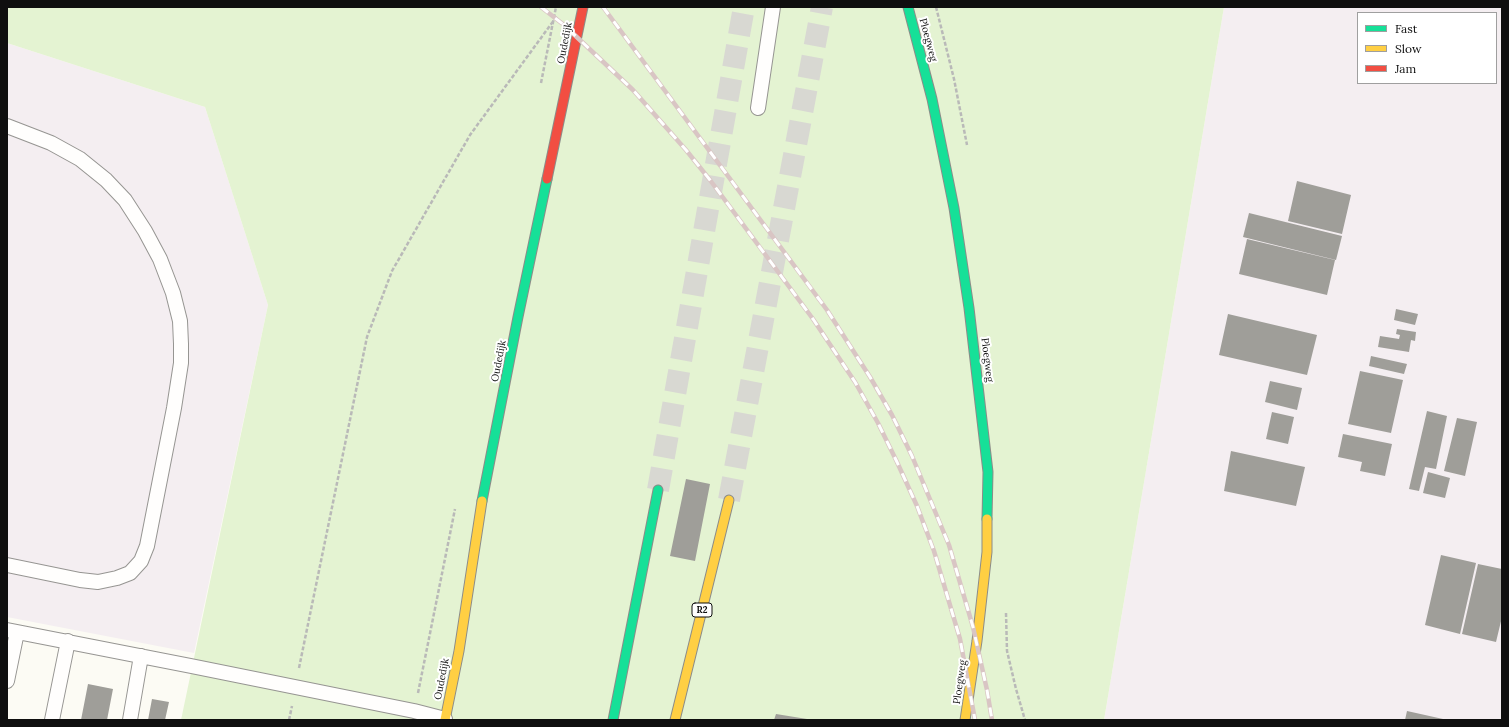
<!DOCTYPE html>
<style>
body{margin:0}
#map{position:relative;width:1509px;height:727px;overflow:hidden;background:#fcfbf4;font-family:Lora,serif}
canvas{display:block}
.frame{position:absolute;inset:0;border:8px solid #0f0f0f;pointer-events:none}
.legend{position:absolute;left:1357px;top:12px;width:140px;height:72px;box-sizing:border-box;background:#fff;border:1px solid #9f9f9f;margin:0;padding:5px 7px;list-style:none;font-size:12px;color:#0f0f0f}
.legend li{display:flex;align-items:center;gap:8px;height:20px}
.legend b{width:20px;border:1px solid #9f9f9f}
</style>
<div id="map">
<canvas width="1509" height="727"></canvas>
<div class="frame"></div>
<ul class="legend">
<li><b style="height:5px;background:#16e098"></b>Fast</li>
<li><b style="height:5px;background:#ffcf43"></b>Slow</li>
<li><b style="height:5px;background:#f24e42"></b>Jam</li>
</ul>
</div>
<script>
const ctx = document.querySelector('canvas').getContext('2d');
ctx.lineJoin = 'round';
function fillPath(path, color) {
  ctx.fillStyle = color;
  ctx.fill(path, 'evenodd');
}
function shape(rows) {
  const path = new Path2D();
  for (const r of rows) {
    path.moveTo(r[0], r[1]);
    for (let i = 2; i < r.length; i += 2) path.lineTo(r[i], r[i + 1]);
  }
  return path;
}
function trace(path, color, width, dash) {
  ctx.strokeStyle = color;
  ctx.lineWidth = width;
  ctx.lineCap = dash ? 'butt' : 'round';
  ctx.setLineDash(dash || []);
  ctx.stroke(path);
}
function label(font, color, halo, rows, align = 'center') {
  ctx.font = font + ' Lora,serif';
  ctx.lineWidth = 4;
  ctx.setLineDash([]);
  ctx.textBaseline = 'middle';
  ctx.strokeStyle = halo;
  ctx.fillStyle = color;
  for (const [text, x, y, turn = 0] of rows) {
    ctx.save();
    ctx.translate(x, y);
    ctx.rotate((+turn || 0) * Math.PI / 180);
    ctx.textAlign = isNaN(turn) ? turn : align;
    if (halo) ctx.strokeText(text, 0, 0);
    ctx.fillText(text, 0, 0);
    ctx.restore();
  }
}
const industrial = shape([
 [1224,7,1502,7,1502,720,1104,720],
 [1358,13,1496,13,1496,83,1358,83],
 [7,43,205,107,268,305,194,653,7,617]
]);
const green = shape([
 [7,7,1224,7,1104,720,181,720,268,305,205,107,7,43]
]);
const building = shape([
 [1297,181,1351,195,1342,234,1288,221],
 [1249,213,1342,236,1336,260,1243,237],
 [1247,239,1335,260,1327,295,1239,274],
 [1396,309,1418,314,1415,325,1394,320],
 [1228,314,1317,335,1307,375,1219,355],
 [1397,329,1416,332,1415,341,1411,340,1409,352,1378,347,1380,336,1399,339,1400,335,1396,334],
 [1371,356,1407,364,1404,374,1369,366],
 [1360,371,1403,380,1391,433,1348,424],
 [1270,381,1302,388,1297,410,1265,402],
 [1427,411,1447,416,1436,469,1425,467,1419,491,1409,489],
 [1272,412,1294,417,1288,444,1266,439],
 [1457,418,1477,422,1465,476,1444,471],
 [1343,434,1392,444,1385,476,1360,471,1362,462,1338,457],
 [1231,451,1305,467,1296,506,1224,491],
 [1428,472,1450,478,1445,498,1423,493],
 [686,479,710,484,695,561,670,556],
 [1441,555,1476,563,1460,634,1425,625],
 [1478,564,1502,569,1502,617,1496,642,1462,634],
 [88,684,113,689,107,720,81,720],
 [152,699,169,702,165,720,148,720],
 [1407,711,1443,719,1443,720,1405,720],
 [776,714,807,719,807,720,774,720]
]);
const highwayTunnel = shape([
 [658,490,744,7],
 [729,500,822,7]
]);
const path = shape([
 [936,7,954,79,967,145],
 [541,83,556,7],
 [1006,613,1007,651,1016,689,1025,720],
 [299,668,367,337,392,271,470,135,557,16],
 [418,693,455,509],
 [289,720,292,706]
]);
const lane = shape([
 [758,108,773,7],
 [7,126,51,143,80,159,106,180,125,200,145,231,160,259,173,293,180,321,181,344,181,363,174,408,147,546,141,561,130,573,117,578,98,582,80,580,7,565],
 [7,630,191,666,414,711,445,719],
 [7,681,17,632],
 [52,720,68,641],
 [130,720,141,656]
]);
const fast = shape([
 [908,7,932,99,954,208,969,308,988,472,987,519],
 [482,501,518,317,547,179],
 [613,720,658,490]
]);
const slow = shape([
 [445,720,459,651,482,501],
 [675,720,729,500],
 [965,720,977,641,987,552,987,519]
]);
const jam = shape([
 [547,179,583,7]
]);
const rail = shape([
 [541,7,564,25,633,90,686,150,710,180,813,319,855,382,878,423,897,462,917,506,934,551,960,639,975,720],
 [603,7,827,310,870,377,892,415,912,456,949,545,973,627,987,690,992,720]
]);
const shields = [
 [702,610,20]
];
const shieldNames = [
 ["R2",702,610]
];
const streetNames = [
 ["Ploegweg",928,40,75],
 ["Oudedijk",565,43,-79],
 ["Ploegweg",987,360,83],
 ["Oudedijk",499,361,-79],
 ["Oudedijk",442,679,-79],
 ["Ploegweg",960,682,-82]
];
fillPath(industrial, '#f4eef1');
fillPath(green, '#e4f3d2');
fillPath(building, '#9f9e99');
trace(highwayTunnel, '#d8d8d2', 22, [22, 11]);
trace(lane, '#969592', 16);
trace(fast, '#8c8c89', 11);
trace(slow, '#8c8c89', 11);
trace(jam, '#8c8c89', 11);
trace(path, '#b9b9b8', 2.5, [4, 2]);
trace(lane, '#fffefd', 14);
trace(fast, '#16e098', 9);
trace(slow, '#ffcf43', 9);
trace(jam, '#f24e42', 9);
trace(rail, '#d9c5c4', 4.5);
trace(rail, '#fff', 3, [9]);
for (const [x, y, w] of shields) {
  const box = new Path2D();
  box.roundRect(x - w / 2, y - 7, w, 14, 3);
  ctx.fillStyle = '#fff';
  ctx.fill(box);
  trace(box, '#0f0f0f', 1);
}
label('bold 9px', '#0f0f0f', null, shieldNames);
label('10px', '#0f0f0f', '#fff', streetNames);
</script>
